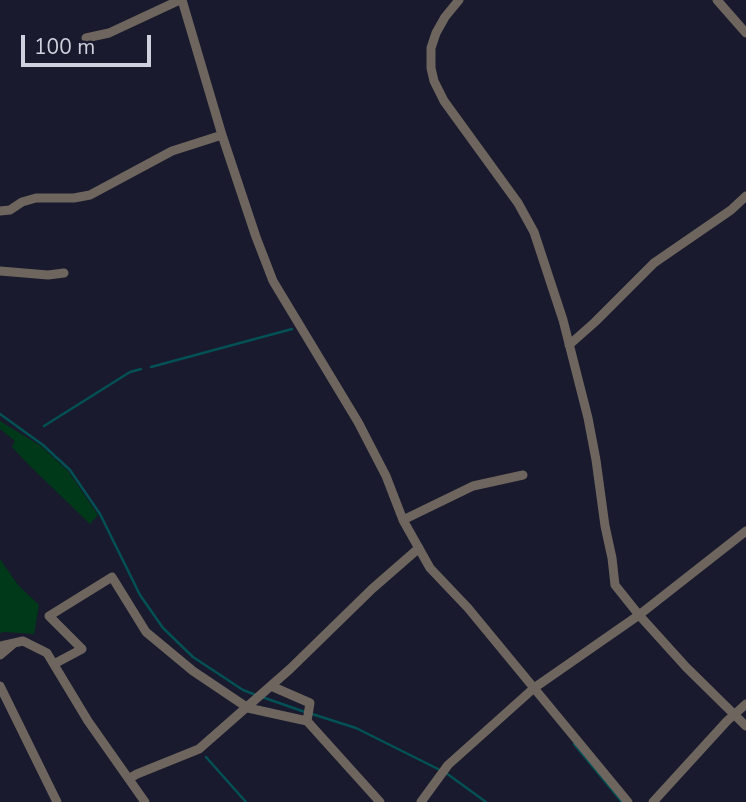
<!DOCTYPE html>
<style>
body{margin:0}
#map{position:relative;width:746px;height:802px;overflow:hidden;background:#191a2d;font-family:"Nunito Sans",sans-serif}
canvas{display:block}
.scale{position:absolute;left:21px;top:35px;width:130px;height:32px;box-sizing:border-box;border:4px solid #cfd1de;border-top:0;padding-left:9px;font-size:21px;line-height:24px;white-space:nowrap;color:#cfd1de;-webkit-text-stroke:5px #191a2d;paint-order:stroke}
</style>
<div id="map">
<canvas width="746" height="802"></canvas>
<div class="scale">100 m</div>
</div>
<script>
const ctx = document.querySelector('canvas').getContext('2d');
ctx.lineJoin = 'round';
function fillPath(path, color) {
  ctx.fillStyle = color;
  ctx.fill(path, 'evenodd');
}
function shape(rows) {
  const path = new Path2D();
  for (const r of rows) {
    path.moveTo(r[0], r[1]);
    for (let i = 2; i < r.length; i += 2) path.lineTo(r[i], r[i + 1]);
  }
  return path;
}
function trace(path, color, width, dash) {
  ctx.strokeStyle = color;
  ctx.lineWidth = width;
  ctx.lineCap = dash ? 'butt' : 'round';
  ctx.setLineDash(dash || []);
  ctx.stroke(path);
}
const green = shape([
 [0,421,41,446,68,471,98,515,90,524,30,466,12,447,15,441,0,429],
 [0,559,18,585,39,605,34,634,5,632,0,633]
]);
const stream = shape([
 [151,367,292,329],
 [0,414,43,445,70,470,100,514,140,595,163,628,193,657,243,690,256,695],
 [44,426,130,372,141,369],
 [262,697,305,712],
 [312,714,356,728,440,770],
 [574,744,622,802],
 [206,757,246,802],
 [446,773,486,802]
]);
const minor = shape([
 [182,0,222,135,256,237,273,281,358,422,386,476,403,520,430,568,468,608,628,802],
 [459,0,445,17,436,33,431,48,431,68,434,81,444,101,518,203,534,232,563,320,588,418,596,460,605,526,612,558,615,585,639,615,686,667,746,726],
 [717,0,746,33],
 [86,38,109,33,180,0],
 [0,211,10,210,22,202,36,198,74,198,90,195,172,151,222,135],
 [0,271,48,275,64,273],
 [569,345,595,322,654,263,731,210,746,196],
 [403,520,473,486,523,475],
 [0,646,23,641,47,653,88,721,145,802],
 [0,655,13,644],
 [54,664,82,649,49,616,112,577,146,632,193,671,248,708,307,721,380,802],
 [0,686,57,802],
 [271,686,310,703,307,721],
 [130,778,137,774,199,749,290,669,372,589,419,548],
 [421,802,448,765,534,688,639,615,746,531],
 [653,802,727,721,746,704]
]);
fillPath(green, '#00391a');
trace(stream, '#035155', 2.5);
trace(minor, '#6e665e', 9);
</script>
